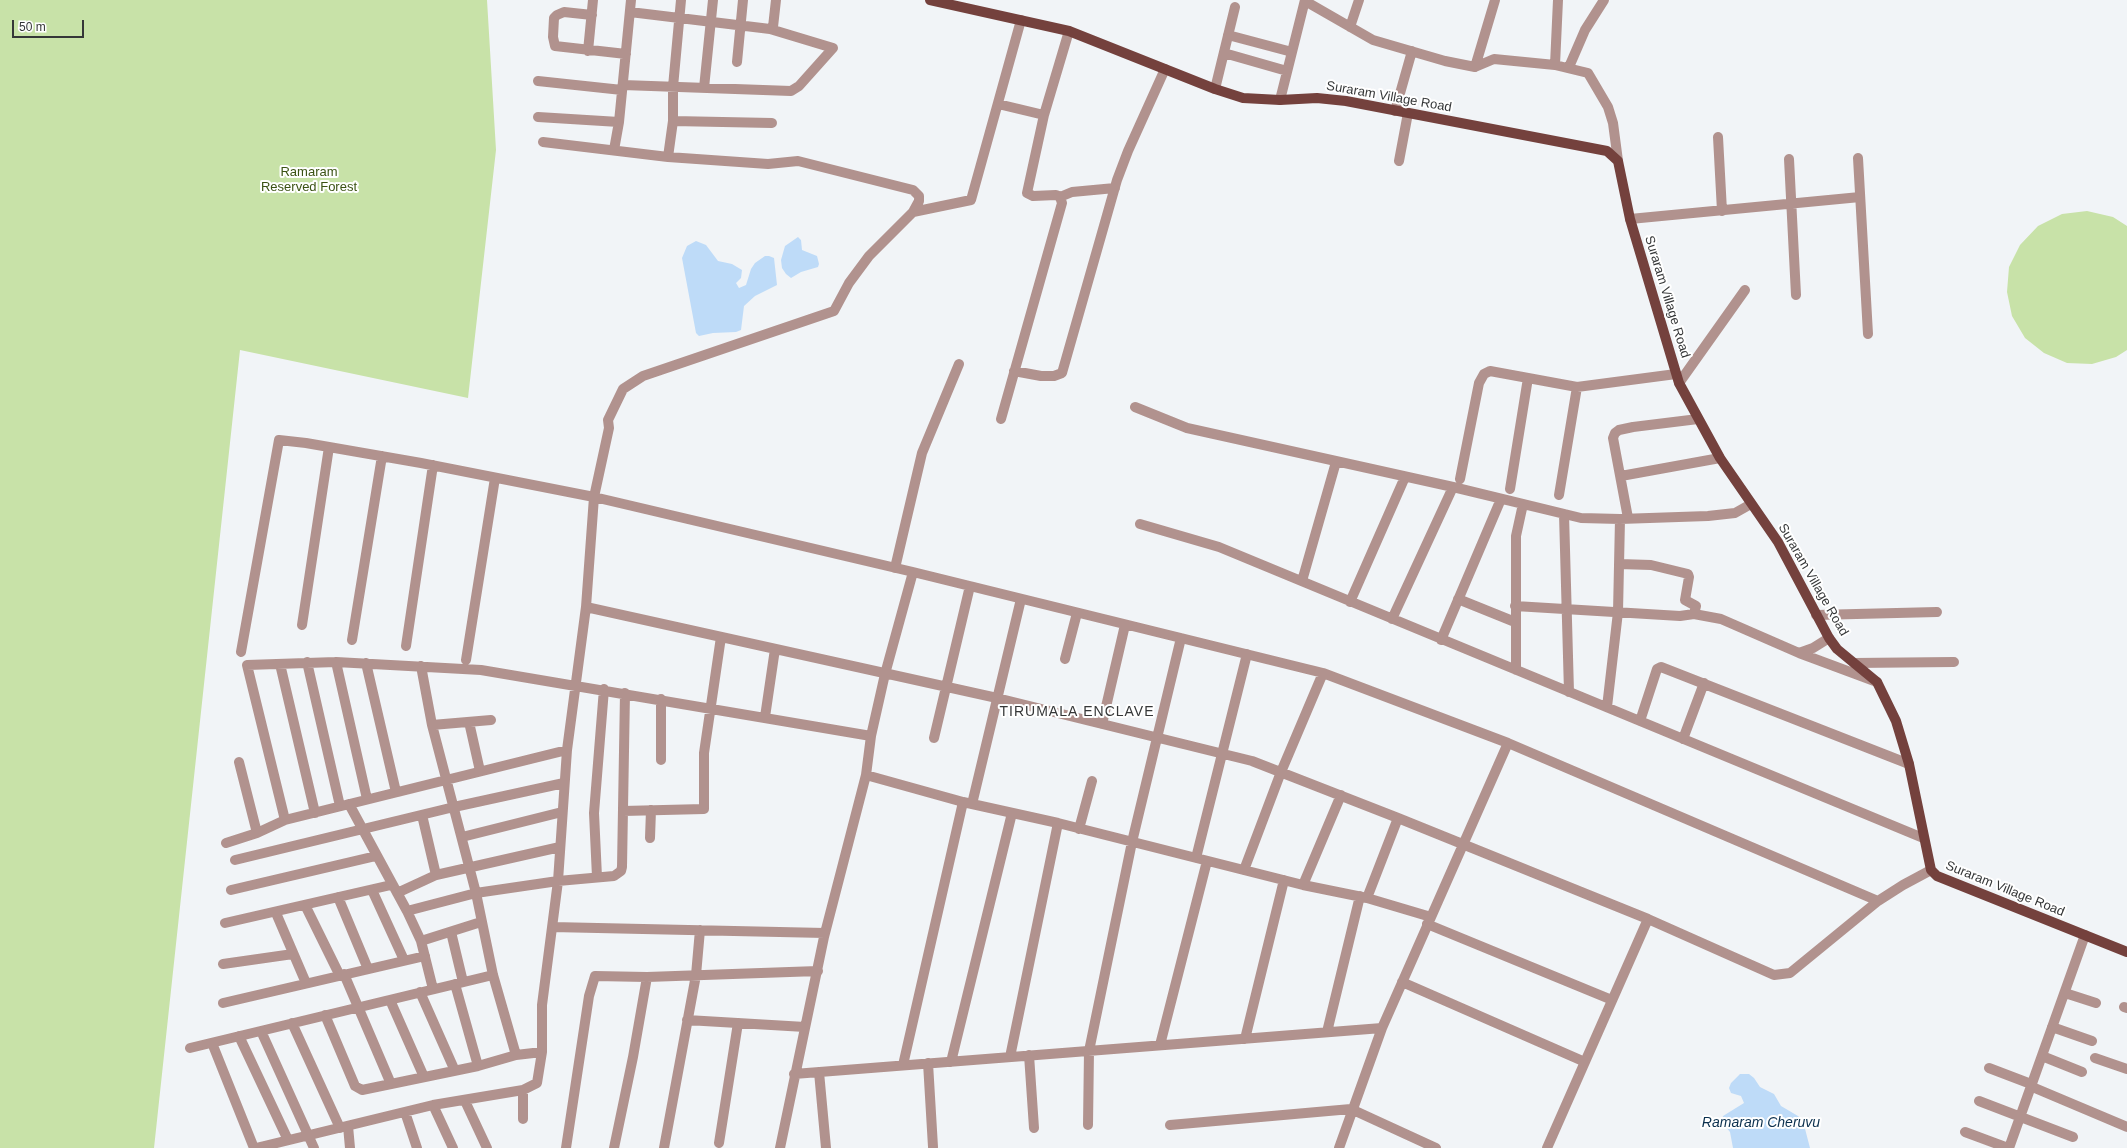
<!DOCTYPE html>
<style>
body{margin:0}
#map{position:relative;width:2127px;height:1148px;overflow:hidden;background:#f1f4f7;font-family:Arial,sans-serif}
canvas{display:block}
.scale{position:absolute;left:12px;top:20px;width:72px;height:18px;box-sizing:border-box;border:2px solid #353738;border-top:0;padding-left:5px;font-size:12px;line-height:14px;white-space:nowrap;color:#353738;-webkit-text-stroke:3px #fff;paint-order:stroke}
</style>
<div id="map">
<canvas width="2127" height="1148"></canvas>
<div class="scale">50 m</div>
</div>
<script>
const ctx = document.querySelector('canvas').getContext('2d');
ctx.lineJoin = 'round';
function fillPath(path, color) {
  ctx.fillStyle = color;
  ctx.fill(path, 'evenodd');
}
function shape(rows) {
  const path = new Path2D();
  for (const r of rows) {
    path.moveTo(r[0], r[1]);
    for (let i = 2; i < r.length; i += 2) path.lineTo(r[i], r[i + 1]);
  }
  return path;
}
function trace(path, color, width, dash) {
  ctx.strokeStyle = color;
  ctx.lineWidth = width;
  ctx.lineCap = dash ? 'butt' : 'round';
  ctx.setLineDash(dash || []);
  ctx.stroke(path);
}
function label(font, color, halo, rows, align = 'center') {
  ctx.font = font + ' Arial,sans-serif';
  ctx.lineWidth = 4;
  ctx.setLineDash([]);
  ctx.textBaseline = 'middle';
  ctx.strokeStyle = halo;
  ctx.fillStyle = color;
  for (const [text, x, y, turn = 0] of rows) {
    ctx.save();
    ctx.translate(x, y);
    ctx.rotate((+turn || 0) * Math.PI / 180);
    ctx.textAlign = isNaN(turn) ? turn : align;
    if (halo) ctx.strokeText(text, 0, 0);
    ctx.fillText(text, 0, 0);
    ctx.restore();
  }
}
const green = shape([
 [0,0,487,0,496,150,468,398,240,350,154,1148,0,1148],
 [2087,211,2113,217,2127,226,2127,350,2116,357,2092,364,2067,363,2044,353,2025,338,2012,316,2007,292,2009,267,2020,245,2038,226,2062,214]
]);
const water = shape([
 [798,237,801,240,802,250,817,256,819,264,818,267,801,272,791,278,786,274,782,268,781,260,785,246],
 [696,241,706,245,718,261,732,264,742,270,741,278,736,283,739,288,746,285,751,269,755,263,765,256,769,256,774,258,777,285,755,296,744,306,741,330,736,332,713,333,699,336,696,333,682,258,687,246],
 [1740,1074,1749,1074,1754,1078,1760,1087,1774,1094,1781,1106,1798,1116,1803,1121,1810,1148,1733,1148,1730,1132,1722,1122,1723,1116,1744,1103,1741,1096,1731,1093,1729,1088,1731,1083]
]);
const minor = shape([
 [681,0,673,87,673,121,772,123],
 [1305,1,1373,40,1445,61,1475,67,1494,59,1555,65,1588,73,1608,107,1613,123,1618,161],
 [630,12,770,29,773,27,776,0],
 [592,15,564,12,557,15,554,18,553,37,555,46,626,54],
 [1350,27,1359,0],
 [1228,35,1292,52],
 [588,51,593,0],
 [1224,53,1287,71],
 [737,62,743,0],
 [1555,65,1558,0],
 [1475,67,1495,0],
 [1569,67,1585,30,1604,0],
 [538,81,622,90],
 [623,85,791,91,799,86,833,48,770,29],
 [704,88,713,0],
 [1215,89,1235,7],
 [1280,100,1305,0],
 [998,104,1044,115],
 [1395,111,1412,51],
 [538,117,619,122],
 [1718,137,1722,211],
 [614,150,619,122,631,0],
 [668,157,673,121],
 [1858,158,1868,334],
 [1789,159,1796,295],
 [1399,161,1408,113],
 [1060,197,1072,192,1115,188],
 [913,212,971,200,1021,20],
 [1630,219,1860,197],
 [1014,371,1041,376,1054,376,1062,373,1117,180,1128,151,1165,69],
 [1679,383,1745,290],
 [1135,407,1187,428,1453,487,1581,518,1620,519,1708,516,1735,513,1751,504],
 [1001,419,1062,203,1060,197,1056,195,1033,196,1027,193,1044,115,1069,31],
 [1621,476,1720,458],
 [1460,479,1479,383,1484,374,1490,371,1577,387,1676,374],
 [1510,489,1528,378],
 [1559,495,1577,387],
 [1564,514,1569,692],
 [1628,518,1613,438,1615,433,1619,430,1633,427,1698,419],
 [1140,524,1219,547,1923,838],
 [1619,564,1651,565,1688,574,1689,577,1685,600,1696,606,1694,614],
 [895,568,922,453,959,364],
 [1302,581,1336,462],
 [1458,599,1515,622],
 [1350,602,1405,477],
 [1515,606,1680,616,1694,614,1721,619,1799,653,1877,682],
 [586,607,997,698,1252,761,1398,818,1648,919,1774,975,1790,973,1878,901,1903,885,1931,870],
 [1816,615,1937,612],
 [1392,619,1453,487],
 [302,625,329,447],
 [352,640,382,456],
 [1441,640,1501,499],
 [406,646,433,465],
 [241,652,279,440,306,443,421,463,594,497,913,572,1323,673,1508,743,1878,901],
 [1799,653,1813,648,1829,638],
 [1065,659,1077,613],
 [466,660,495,478],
 [307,662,340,806],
 [336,662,367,799],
 [366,663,396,792],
 [1854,663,1954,662],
 [280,664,315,813],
 [421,666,432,725,476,893,493,975,516,1055,542,1052,537,1083,523,1090,523,1119],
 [1516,670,1516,536,1523,504],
 [661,699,661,760],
 [1607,707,1618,612,1620,519],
 [765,717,775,649],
 [1640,721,1657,669,1661,667,1909,764],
 [469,722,480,771],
 [1102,724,1125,625],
 [432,725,491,720],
 [934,738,970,586],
 [1683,739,1704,683],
 [239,762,257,833,285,820,567,750],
 [866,775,963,802,1058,823,1303,885,1367,898,1431,917],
 [349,804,407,911,476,893,558,881,614,876,621,871,622,867,625,693],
 [972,804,1021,599],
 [623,811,704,809,704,753,721,637],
 [422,815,436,875],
 [285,820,247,665,336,662,481,670,871,736],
 [1079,829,1092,781],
 [462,837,562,812],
 [650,838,651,810],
 [226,843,257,833],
 [1196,858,1247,654],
 [235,860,454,807,564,783],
 [1244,870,1281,772,1323,673],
 [597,877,594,813,604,689],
 [1303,885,1341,795],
 [231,890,376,856],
 [372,890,404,960],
 [397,893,436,875,560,847],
 [338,897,368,969],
 [1367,898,1398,818],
 [305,905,340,976],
 [407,911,421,941,433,989],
 [276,913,306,983],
 [225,923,391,885],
 [1427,924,1612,1000],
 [552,927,825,933],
 [451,932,463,982],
 [421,941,481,922],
 [223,964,293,954],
 [344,974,391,1084],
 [1402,982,1585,1062],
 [455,984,478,1066],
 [420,992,455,1071],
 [2065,993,2096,1003],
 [390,1000,424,1077],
 [223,1003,425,956],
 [2124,1007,2127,1008],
 [325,1015,355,1086,362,1090,478,1066,516,1055],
 [687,1020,805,1027],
 [292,1023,340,1128],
 [2052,1027,2092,1041],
 [261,1031,314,1148],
 [1327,1032,1360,896],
 [239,1036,288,1140],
 [1245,1039,1284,880],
 [212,1043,254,1148],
 [1160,1045,1207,861],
 [190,1048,493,975],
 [542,1052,542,1005,558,881,567,750,586,607,594,497,609,428,608,420,623,389,643,376,834,311,849,283,869,256,913,212,919,201,919,196,913,190,798,161,768,164,668,157,543,142],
 [1029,1055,1034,1128],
 [2042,1056,2082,1072],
 [1010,1057,1058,823],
 [2095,1058,2127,1069],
 [951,1062,1012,813],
 [928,1063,933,1147],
 [903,1065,963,802],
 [1989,1068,2031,1084],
 [819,1072,826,1148],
 [794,1074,1382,1028],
 [2030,1086,2127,1127],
 [465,1101,487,1148],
 [1979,1101,2073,1137],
 [433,1105,453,1148],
 [405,1112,417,1148],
 [1088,1125,1089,1051,1132,842,1181,638],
 [1170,1125,1351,1109,1436,1148],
 [348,1126,350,1148],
 [1965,1132,2008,1148],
 [719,1143,738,1023],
 [256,1148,433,1105,523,1090],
 [566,1148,589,996,595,976,647,977,818,971],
 [614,1148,633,1057,647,977],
 [664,1148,696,975,700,930],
 [780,1148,824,937,866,775,871,736,885,674,913,572],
 [1339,1148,1382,1028,1508,743],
 [1547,1148,1648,919],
 [2009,1148,2085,935]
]);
const major = shape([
 [930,0,1069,31,1215,89,1243,98,1280,100,1317,98,1346,101,1607,151,1618,161,1630,219,1679,383,1720,458,1778,542,1829,638,1837,649,1877,682,1896,721,1909,764,1931,870,1937,876,2127,952]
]);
const streetNames = [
 ["Suraram Village Road",1389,97,10],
 ["Suraram Village Road",1667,297,73],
 ["Suraram Village Road",1813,580,60],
 ["Suraram Village Road",2005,889,22]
];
const parkNames = [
 ["Ramaram",309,172],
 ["Reserved Forest",309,187]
];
const neighbourhoodNames = [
 ["TIRUMALA ENCLAVE",1077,712]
];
const waterNames = [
 ["Ramaram Cheruvu",1761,1123]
];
fillPath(green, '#c8e2a8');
fillPath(water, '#bedbf8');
trace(minor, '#b1928e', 10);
trace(major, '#74413d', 10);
label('13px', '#353738', '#fff', streetNames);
label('13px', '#3b5214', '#fff', parkNames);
ctx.letterSpacing = '1px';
label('14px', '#353738', '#fff', neighbourhoodNames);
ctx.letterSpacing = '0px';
label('italic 14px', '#0b304e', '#fff', waterNames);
</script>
